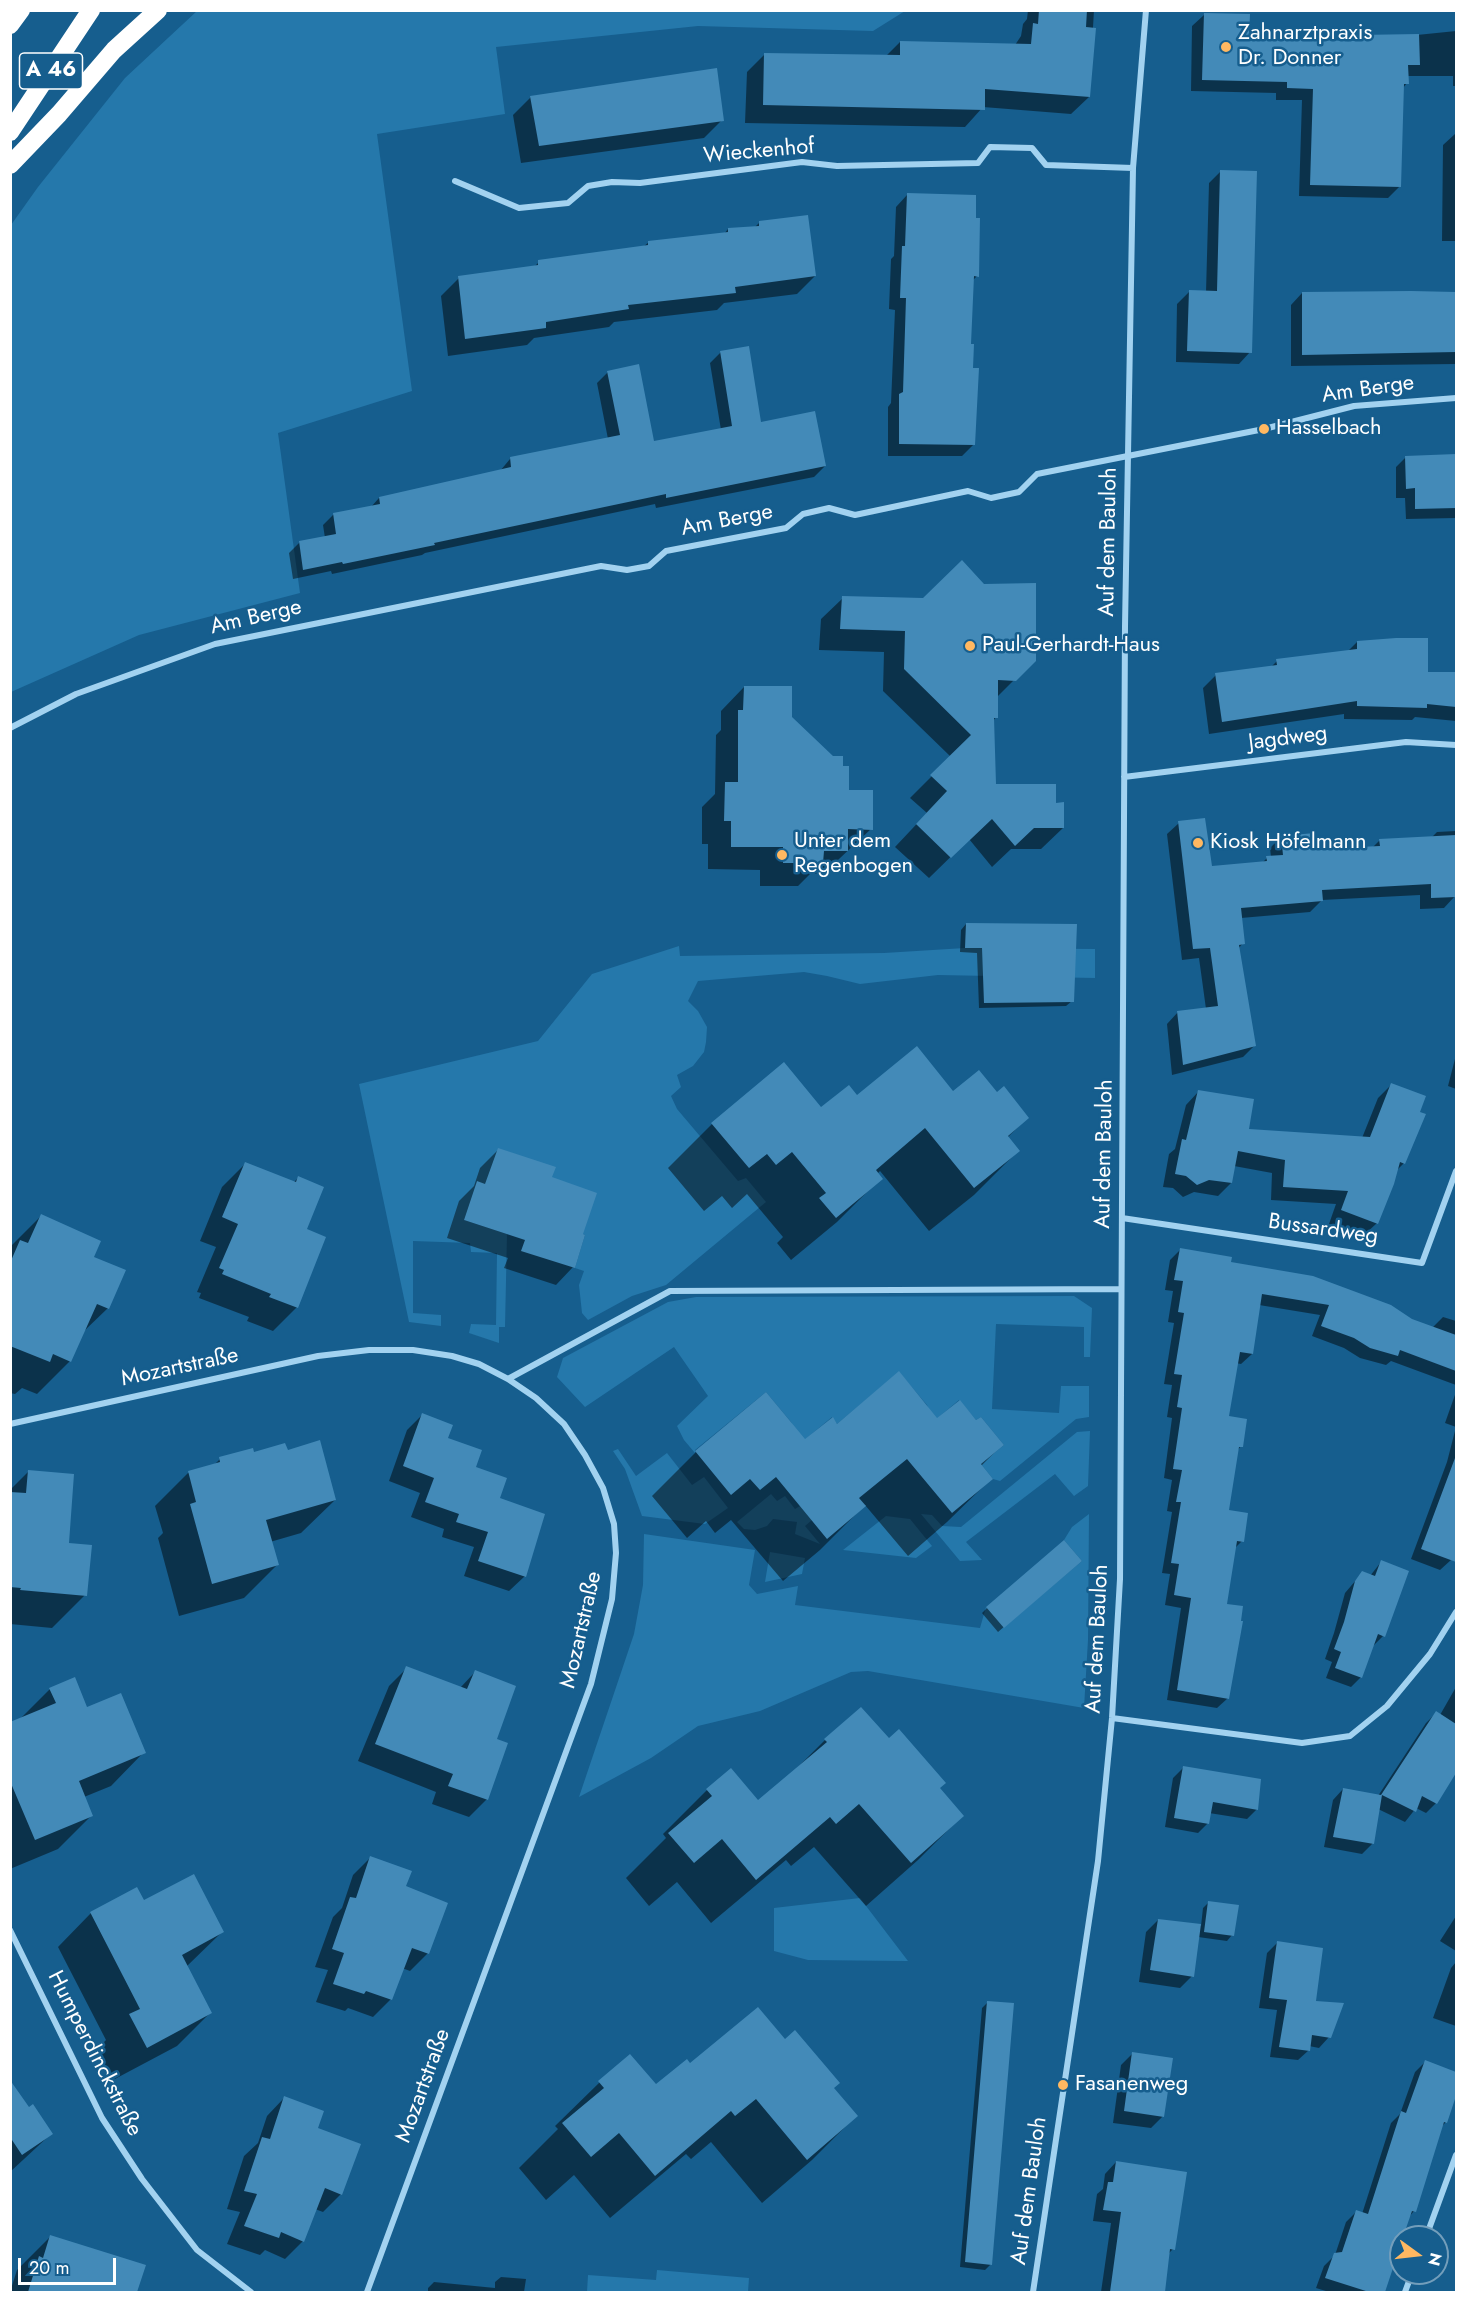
<!DOCTYPE html>
<meta charset="utf-8">
<style>
body{margin:0}
#map{position:relative;width:1467px;height:2303px;overflow:hidden;background:#165e8e;font-family:Jost,sans-serif}
canvas{display:block}
.frame{position:absolute;inset:0;border:12px solid #fff;pointer-events:none}
.north{position:absolute;left:1389px;top:2225px;width:60px;height:60px;box-sizing:border-box;background:#165e8e;border:2px solid #739ebb;border-radius:50%;rotate:105deg;font-size:16px;font-weight:700;line-height:24px;text-align:center;color:#fff}
.north::after{content:'';display:block;margin:auto;width:21px;height:27px;background:#ffb861;clip-path:polygon(50% 0,100% 100%,50% 72%,0 100%)}
.scale{position:absolute;left:18px;top:2258px;width:98px;height:27px;box-sizing:border-box;border:3px solid #fff;border-top:0;padding-left:8px;font-size:18px;line-height:21px;white-space:nowrap;color:#fff;-webkit-text-stroke:4px #165e8e;paint-order:stroke}
</style>
<div id="map">
<canvas width="1467" height="2303"></canvas>
<div class="frame"></div>
<div class="north">N</div>
<div class="scale">20 m</div>
</div>
<script>
const ctx = document.querySelector('canvas').getContext('2d');
ctx.lineJoin = 'round';
function fillPath(path, color) {
  ctx.fillStyle = color;
  ctx.fill(path, 'evenodd');
}
function shape(rows) {
  const path = new Path2D();
  for (const r of rows) {
    path.moveTo(r[0], r[1]);
    for (let i = 2; i < r.length; i += 2) path.lineTo(r[i], r[i + 1]);
  }
  return path;
}
function trace(path, color, width, dash) {
  ctx.strokeStyle = color;
  ctx.lineWidth = width;
  ctx.lineCap = dash ? 'butt' : 'round';
  ctx.setLineDash(dash || []);
  ctx.stroke(path);
}
function label(font, color, halo, rows, align = 'center') {
  ctx.font = font + ' Jost,sans-serif';
  ctx.lineWidth = 5;
  ctx.setLineDash([]);
  ctx.textBaseline = 'middle';
  ctx.strokeStyle = halo;
  ctx.fillStyle = color;
  for (const [text, x, y, turn = 0] of rows) {
    ctx.save();
    ctx.translate(x, y);
    ctx.rotate((+turn || 0) * Math.PI / 180);
    ctx.textAlign = isNaN(turn) ? turn : align;
    if (halo) ctx.strokeText(text, 0, 0);
    ctx.fillText(text, 0, 0);
    ctx.restore();
  }
}
const green = shape([
 [197,11,197,10,905,11,873,31,698,26,496,47,505,114,377,134,412,391,278,433,300,593,139,635,11,692,11,225,38,187,125,78],
 [679,946,680,956,884,953,965,948,1095,949,1095,978,938,975,860,984,827,976,804,972,698,981,688,1001,698,1011,707,1027,706,1042,704,1052,693,1066,677,1075,681,1087,671,1096,677,1109,738,1181,746,1178,766,1202,666,1285,632,1296,588,1320,582,1313,579,1285,584,1271,575,1268,585,1235,477,1181,464,1220,507,1234,505,1327,499,1327,499,1343,469,1333,471,1324,496,1325,497,1253,471,1252,470,1243,413,1241,413,1313,441,1315,441,1326,409,1322,359,1084,538,1041,592,974],
 [1074,1296,1092,1308,1090,1357,1084,1357,1084,1327,996,1324,992,1409,1059,1413,1061,1386,1089,1386,1089,1417,1076,1419,1000,1481,993,1479,981,1464,1004,1445,981,1417,976,1420,959,1400,934,1421,927,1405,899,1372,837,1424,832,1417,802,1442,791,1422,766,1392,695,1450,695,1453,684,1440,677,1426,708,1396,674,1347,585,1407,557,1377,563,1358,668,1302,696,1297],
 [1090,1431,1088,1486,1074,1496,1055,1474,966,1542,982,1560,960,1561,921,1514,932,1515,942,1526,961,1527,1077,1432],
 [618,1449,636,1476,667,1453,692,1485,704,1477,728,1508,705,1524,642,1516,625,1469,613,1451],
 [771,1494,777,1501,785,1496,795,1509,800,1506,812,1520,805,1526,820,1544,795,1534,797,1522,773,1519,767,1526,755,1530,744,1529,737,1522],
 [1089,1514,1088,1640,1084,1708,868,1671,851,1672,760,1711,698,1726,651,1758,579,1797,634,1634,643,1585,644,1534,755,1550,749,1585,757,1594,798,1586,795,1605,980,1628,986,1607,1004,1627,1082,1561,1064,1540,1072,1527],
 [886,1516,910,1519,932,1546,916,1558,843,1550],
 [770,1552,805,1558,802,1574,765,1582],
 [860,1898,908,1961,808,1960,774,1951,774,1908],
 [657,2270,749,2278,748,2292,587,2292,588,2275,656,2280]
]);
const shadow = shape([
 [1028,10,1094,10,1089,97,1071,114,983,107,965,127,745,123,747,72,765,54,886,56,900,42,1015,45,1021,36,1023,24,1027,19],
 [1204,15,1248,40,1353,42,1359,36,1407,36,1456,31,1456,86,1453,86,1453,76,1407,76,1407,83,1403,88,1400,186,1388,198,1299,196,1302,100,1276,100,1276,93,1191,91,1192,26],
 [531,97,722,120,704,138,521,163,513,115],
 [1455,134,1456,134,1456,241,1442,241,1443,145],
 [1221,171,1250,352,1239,364,1176,362,1177,304,1189,292,1206,292,1209,183],
 [907,195,977,276,972,281,970,345,974,444,962,456,888,456,888,407,891,403,895,310,889,309,891,259,894,256,896,207],
 [760,222,815,276,797,294,724,303,717,310,614,322,609,327,534,338,527,345,448,356,441,296,459,278,533,268,539,262,643,247,649,242,724,234,728,229,754,228],
 [1302,293,1456,293,1456,364,1291,366,1291,305],
 [721,352,760,424,825,466,814,477,656,508,655,504,425,553,422,555,332,574,331,571,293,579,289,553,300,542,325,538,323,525,333,515,371,507,379,498,500,471,510,459,608,439,597,383,608,372,653,443,721,430,710,363],
 [1406,457,1456,457,1456,518,1406,519,1405,498,1396,498,1396,467],
 [843,598,1034,660,996,698,996,717,993,721,995,786,1063,828,1041,849,1011,849,992,867,969,839,929,878,895,847,927,813,910,798,951,757,883,691,884,652,819,650,821,619],
 [1357,642,1426,673,1456,672,1456,721,1415,717,1412,720,1344,719,1344,714,1209,734,1203,688,1216,675,1270,668,1277,661,1348,651],
 [744,687,791,718,871,829,823,874,810,874,798,886,760,886,760,870,708,869,708,844,702,844,702,807,715,794,716,735,721,730,721,711],
 [1179,823,1210,868,1262,863,1267,858,1271,857,1270,848,1281,837,1315,851,1372,848,1380,840,1431,838,1437,832,1456,831,1455,896,1444,908,1420,909,1420,895,1322,900,1310,912,1241,918,1243,943,1238,949,1255,1045,1243,1057,1172,1075,1167,1024,1178,1012,1206,1009,1199,958,1182,960,1167,834],
 [966,924,1072,1001,1066,1006,979,1008,977,953,960,952,961,930],
 [1456,1055,1456,1089,1448,1086],
 [1391,1085,1404,1163,1395,1172,1377,1223,1363,1236,1329,1224,1336,1204,1271,1200,1272,1173,1234,1166,1231,1183,1218,1196,1194,1192,1183,1197,1173,1188,1163,1187,1169,1154,1175,1149,1186,1105,1199,1091,1247,1130,1362,1138,1378,1098],
 [953,1093,997,1094,1027,1118,1007,1138,1018,1151,974,1195,929,1231,880,1171,877,1174,881,1178,837,1222,791,1260,777,1243,783,1237,747,1194,732,1208,722,1196,704,1211,668,1168,712,1124,821,1109,857,1097],
 [498,1150,550,1178,581,1235,573,1267,556,1285,504,1268,508,1258,447,1238,459,1201,474,1186,480,1168],
 [245,1164,293,1183,298,1178,305,1230,297,1307,273,1331,247,1321,249,1317,199,1298,201,1293,197,1292,216,1247,200,1241,222,1187],
 [41,1216,92,1258,108,1308,82,1333,70,1361,37,1394,22,1388,15,1394,10,1393,10,1247],
 [1180,1250,1432,1328,1443,1317,1456,1321,1456,1385,1391,1361,1386,1365,1360,1358,1344,1348,1312,1336,1320,1315,1259,1305,1252,1354,1241,1364,1236,1363,1228,1417,1241,1446,1237,1451,1227,1511,1242,1541,1234,1549,1225,1605,1228,1698,1217,1708,1167,1700,1181,1608,1165,1605,1170,1574,1162,1573,1172,1512,1167,1511,1172,1480,1164,1478,1172,1418,1167,1417,1172,1385,1164,1384,1174,1323,1168,1322,1173,1291,1165,1290,1170,1260],
 [1456,1392,1456,1546,1451,1560,1440,1570,1411,1559,1447,1462,1456,1427,1445,1423],
 [422,1415,474,1468,498,1499,525,1576,509,1591,464,1576,474,1547,442,1537,444,1529,411,1517,420,1493,389,1481,407,1430],
 [976,1422,1002,1445,981,1466,991,1479,947,1522,908,1556,865,1505,820,1550,783,1581,731,1520,715,1533,706,1521,687,1538,652,1496,696,1452,805,1441,837,1426],
 [287,1452,335,1500,301,1533,270,1542,277,1565,244,1598,179,1616,158,1538,163,1533,155,1506,188,1473,213,1466,220,1459,253,1453],
 [29,1471,68,1545,85,1595,52,1628,10,1624,10,1490],
 [1381,1562,1383,1636,1373,1646,1361,1677,1351,1687,1326,1678,1332,1662,1325,1659,1334,1633,1345,1593,1362,1573,1370,1576],
 [1074,1566,998,1632,982,1613,987,1608],
 [407,1668,460,1688,475,1672,495,1740,487,1799,469,1817,432,1804,436,1792,358,1761,389,1686],
 [1456,1687,1456,1770,1436,1803,1426,1813,1416,1808,1405,1822,1378,1809,1372,1844,1362,1854,1324,1847,1333,1800,1343,1789,1378,1796,1426,1723,1436,1713,1440,1715],
 [50,1689,86,1709,144,1752,111,1786,84,1797,91,1816,58,1849,10,1869,10,1723,20,1719],
 [825,1740,938,1788,962,1816,918,1860,866,1906,814,1847,791,1866,786,1860,711,1923,677,1882,649,1906,626,1878,666,1838,663,1834,707,1790,731,1770,757,1802,795,1770],
 [1183,1768,1257,1809,1247,1819,1209,1813,1208,1823,1198,1833,1165,1827,1173,1778],
 [371,1857,404,1887,428,1953,410,1971,402,1968,391,1999,373,2017,348,2008,345,2011,316,2002,328,1970,315,1967,333,1917,342,1908,353,1875],
 [143,1902,222,1932,186,1967,210,2013,177,2046,113,2080,97,2049,106,2040,58,1947,91,1913],
 [1209,1902,1232,1935,1227,1941,1198,1937,1192,1976,1180,1988,1139,1982,1146,1932,1158,1920,1201,1926,1203,1908],
 [1456,1916,1456,1951,1440,1941],
 [1277,1943,1314,2002,1329,2037,1319,2048,1309,2046,1309,2050,1298,2060,1270,2057,1277,2010,1259,2008,1267,1953],
 [1456,1962,1456,2026,1433,2018,1451,1968],
 [987,2003,991,2264,985,2270,960,2267,982,2008],
 [785,2041,833,2089,856,2116,812,2160,762,2203,711,2142,691,2159,686,2154,610,2218,574,2175,546,2200,519,2168,558,2129,555,2126,599,2083,630,2056,656,2086,690,2065],
 [1133,2053,1163,2116,1151,2128,1113,2123,1121,2065],
 [1425,2062,1456,2073,1456,2091,1446,2122,1442,2126,1414,2211,1409,2217,1401,2237,1384,2292,1329,2292,1316,2288,1324,2266,1335,2255,1346,2222,1356,2212,1362,2214,1391,2123,1400,2114,1415,2072],
 [10,2083,28,2109,51,2134,10,2172],
 [284,2098,316,2129,341,2194,323,2212,315,2209,303,2241,285,2259,265,2250,260,2255,227,2244,240,2212,227,2209,244,2156,258,2143,267,2116],
 [1116,2162,1173,2249,1168,2254,1163,2292,1101,2292,1111,2223,1093,2221,1097,2194,1103,2189,1105,2174],
 [50,2237,144,2266,136,2292,10,2292,17,2270],
 [501,2277,526,2279,524,2292,428,2292,428,2288,434,2282,495,2288,495,2282]
]);
const building = shape([
 [1039,10,1087,10,1086,27,1096,28,1090,97,985,89,985,110,763,105,764,53,900,55,900,41,1031,44,1033,23,1038,24],
 [1204,13,1250,14,1249,39,1358,41,1358,35,1419,34,1420,65,1408,65,1409,84,1404,84,1401,187,1310,185,1313,89,1287,88,1287,82,1202,80],
 [717,68,724,121,539,146,530,96],
 [1220,170,1257,171,1252,353,1187,351,1189,290,1217,291],
 [907,193,976,195,976,218,980,218,979,277,974,276,971,344,974,344,973,368,979,368,975,445,899,444,899,394,903,392,906,298,900,298,902,246,905,246],
 [808,215,816,276,735,287,736,293,628,305,629,309,546,322,546,328,465,339,458,276,538,265,538,260,648,245,648,241,728,232,728,228,759,226,759,221],
 [1411,291,1456,292,1456,352,1302,355,1302,292],
 [749,346,761,422,815,411,826,466,666,498,666,494,434,543,435,545,343,564,342,562,303,570,299,541,336,534,333,513,380,504,379,497,511,467,510,457,620,435,607,371,639,364,654,441,732,426,720,351],
 [1456,454,1456,508,1415,509,1415,488,1406,489,1405,456],
 [962,560,984,584,1036,583,1036,661,1016,681,998,680,998,718,994,718,996,784,1056,784,1056,803,1064,802,1064,828,1034,828,1015,846,992,819,951,858,916,824,947,791,930,775,971,735,904,669,905,631,840,629,842,596,923,598],
 [1396,638,1428,638,1428,672,1456,672,1456,707,1427,704,1427,708,1357,706,1357,701,1222,722,1215,673,1277,665,1276,659,1357,649,1357,641],
 [744,686,792,686,792,717,833,756,843,756,843,766,849,766,849,790,873,790,873,830,848,829,848,851,824,851,823,863,783,863,783,847,731,847,731,821,724,821,725,782,738,782,738,710,743,710],
 [1205,818,1212,866,1267,861,1266,856,1283,855,1281,836,1315,833,1317,849,1380,846,1379,839,1456,835,1456,897,1431,898,1431,884,1322,890,1323,901,1241,908,1245,944,1239,945,1256,1046,1183,1065,1177,1011,1218,1006,1210,948,1193,949,1178,821],
 [966,923,1077,924,1074,1002,984,1003,982,948,965,948],
 [917,1046,953,1091,979,1070,997,1092,1004,1086,1029,1118,1008,1136,1020,1151,974,1188,925,1128,876,1170,883,1179,836,1218,819,1198,826,1193,792,1152,776,1165,767,1154,749,1168,711,1123,784,1062,821,1107,849,1085,857,1095],
 [1391,1083,1426,1096,1420,1112,1426,1114,1405,1164,1400,1162,1394,1184,1378,1224,1341,1210,1348,1191,1283,1187,1285,1160,1238,1151,1232,1183,1209,1180,1197,1185,1186,1176,1175,1174,1182,1139,1186,1140,1198,1090,1254,1099,1249,1129,1370,1137],
 [498,1148,556,1167,552,1177,597,1193,583,1234,585,1235,575,1268,521,1251,525,1240,464,1220,477,1181,485,1184],
 [245,1162,296,1182,298,1176,324,1187,307,1229,326,1237,298,1308,269,1297,271,1294,222,1274,224,1270,219,1268,238,1224,222,1217],
 [41,1214,101,1241,94,1257,126,1270,109,1309,97,1304,71,1362,53,1354,50,1362,10,1346,10,1263,20,1240,28,1243],
 [1180,1248,1232,1257,1231,1262,1313,1276,1391,1305,1412,1319,1456,1335,1456,1371,1400,1350,1398,1356,1370,1348,1354,1338,1321,1326,1329,1305,1262,1294,1253,1354,1240,1352,1229,1416,1247,1419,1243,1447,1239,1447,1229,1510,1248,1513,1244,1542,1237,1541,1227,1604,1243,1606,1241,1621,1243,1621,1229,1699,1177,1690,1191,1598,1174,1595,1179,1564,1171,1563,1181,1502,1176,1502,1182,1470,1173,1469,1182,1408,1177,1407,1182,1375,1174,1374,1184,1313,1178,1312,1183,1281,1174,1280],
 [899,1371,937,1418,960,1400,976,1420,981,1417,1004,1445,981,1464,993,1479,952,1513,907,1459,859,1498,866,1506,827,1539,776,1477,760,1490,750,1479,731,1495,695,1451,766,1392,805,1439,833,1417,837,1424],
 [422,1413,453,1425,448,1438,482,1450,476,1467,507,1478,500,1498,545,1514,526,1577,478,1561,488,1532,456,1522,459,1514,425,1502,434,1478,403,1466],
 [320,1440,336,1500,266,1520,279,1565,212,1584,190,1504,196,1502,188,1471,220,1462,219,1457,253,1448,254,1452,285,1443,288,1450],
 [1455,1458,1456,1458,1456,1562,1421,1549],
 [28,1470,74,1474,69,1543,92,1545,87,1596,20,1590,21,1588,10,1587,10,1492,26,1493],
 [1064,1540,1082,1561,1004,1628,986,1607],
 [1381,1560,1409,1571,1385,1637,1378,1634,1362,1678,1335,1668,1341,1652,1334,1649,1344,1622,1355,1581,1362,1571,1375,1576],
 [406,1666,467,1689,475,1670,516,1686,497,1739,508,1743,488,1800,448,1786,453,1774,375,1744],
 [75,1677,87,1707,121,1693,146,1753,79,1781,93,1816,35,1840,10,1781,10,1722,56,1703,49,1688],
 [861,1707,889,1738,899,1729,946,1783,940,1788,964,1816,911,1863,859,1804,836,1824,830,1817,756,1880,722,1839,694,1863,668,1833,712,1796,706,1789,731,1768,758,1800,827,1742,824,1739],
 [1436,1711,1456,1724,1456,1773,1437,1804,1422,1796,1416,1812,1382,1795,1374,1844,1333,1837,1343,1788,1381,1795],
 [1183,1766,1261,1779,1258,1810,1213,1802,1209,1824,1174,1818],
 [370,1856,412,1871,406,1886,448,1903,429,1954,412,1948,392,2000,366,1991,364,1994,333,1984,344,1953,332,1949,350,1897,356,1898],
 [194,1874,224,1932,182,1955,212,2013,147,2048,129,2014,140,2009,90,1912,137,1887,144,1900],
 [1208,1901,1239,1905,1234,1936,1204,1932],
 [1158,1919,1201,1924,1194,1977,1150,1970],
 [1277,1941,1323,1948,1316,2001,1344,2003,1331,2038,1312,2035,1310,2051,1279,2047,1287,2000,1269,1998],
 [987,2001,1014,2003,992,2265,965,2262],
 [758,2007,785,2039,795,2030,840,2083,834,2088,858,2116,807,2160,756,2099,735,2116,731,2111,655,2176,619,2133,591,2157,562,2123,604,2088,598,2081,630,2054,656,2084,687,2059,690,2063],
 [1132,2052,1173,2058,1164,2117,1124,2111],
 [1425,2060,1456,2072,1456,2096,1447,2123,1444,2122,1416,2212,1412,2211,1403,2237,1401,2237,1401,2244,1385,2292,1369,2292,1325,2278,1334,2253,1342,2252,1356,2210,1368,2214,1401,2111,1406,2113],
 [10,2080,29,2107,33,2104,53,2134,22,2155,10,2137],
 [284,2096,324,2111,318,2128,361,2144,342,2195,325,2188,304,2242,281,2232,279,2238,244,2226,257,2194,244,2191,262,2137,270,2139],
 [1116,2161,1187,2172,1175,2250,1170,2249,1165,2292,1110,2292,1121,2212,1103,2210,1108,2182,1113,2182],
 [50,2235,146,2265,137,2292,28,2292,39,2256,43,2258]
]);
const minor = shape([
 [455,181,519,208,568,203,588,186,612,182,640,183,802,162,837,166,978,163,990,147,1032,148,1046,165,1133,168],
 [10,728,76,694,215,644,601,566,627,570,649,566,666,551,786,528,803,514,829,508,855,515,968,491,991,498,1019,492,1037,474,1264,429,1354,406,1456,398],
 [1124,777,1406,742,1456,745],
 [1122,1218,1422,1263,1456,1171],
 [508,1379,670,1291,1121,1289],
 [10,1424,318,1356,369,1350,413,1350,452,1356,479,1364,508,1379,536,1398,564,1424,585,1455,603,1488,614,1524,616,1553,612,1599,591,1684,367,2292],
 [1112,1718,1302,1743,1350,1736,1387,1706,1430,1654,1456,1612],
 [10,1930,102,2118,142,2179,197,2250,251,2292],
 [1426,2237,1456,2155],
 [1033,2292,1098,1861,1112,1718,1120,1579,1125,626,1133,168,1146,10],
 [1405,2292,1412,2273]
]);
const motorway = shape([
 [10,25,21,10],
 [10,132,91,10],
 [10,165,59,114,114,50,158,10]
]);
const markers = [
 [1226,47,6,"#ffb861"],
 [1264,429,6,"#ffb861"],
 [970,646,6,"#ffb861"],
 [1198,843,6,"#ffb861"],
 [782,855,6,"#ffb861"],
 [1063,2085,6,"#ffb861"]
];
const shields = [
 [51,71,63]
];
const shieldNames = [
 ["A 46",51,71]
];
const poiNames = [
 ["Zahnarztpraxis",1238,34],
 ["Dr. Donner",1238,59],
 ["Hasselbach",1276,429],
 ["Paul-Gerhardt-Haus",982,646],
 ["Unter dem",794,842],
 ["Regenbogen",794,867],
 ["Kiosk Höfelmann",1210,843],
 ["Fasanenweg",1075,2085]
];
const streetNames = [
 ["Wieckenhof",759,152,-5],
 ["Am Berge",1368,390,-8],
 ["Am Berge",727,521,-11],
 ["Auf dem Bauloh",1109,542,-89],
 ["Am Berge",256,618,-13],
 ["Jagdweg",1288,739,-7],
 ["Auf dem Bauloh",1105,1154,-89],
 ["Bussardweg",1323,1230,8],
 ["Mozartstraße",180,1368,-12],
 ["Mozartstraße",582,1630,-77],
 ["Auf dem Bauloh",1098,1639,-87],
 ["Humperdinckstraße",94,2054,63],
 ["Mozartstraße",424,2086,-70],
 ["Auf dem Bauloh",1030,2191,-82]
];
fillPath(green, '#2578ab');
fillPath(shadow, '#0007');
fillPath(building, '#438ab8');
trace(minor, '#a2d2f0', 6);
trace(motorway, '#fff', 18);
for (const [x, y, r, color] of markers) {
  const dot = new Path2D();
  dot.arc(x, y, r, 0, 2 * Math.PI);
  ctx.fillStyle = color;
  ctx.fill(dot);
  trace(dot, '#165e8e', 2);
}
for (const [x, y, w] of shields) {
  const box = new Path2D();
  box.roundRect(x - w / 2, y - 18, w, 36, 4.5);
  ctx.fillStyle = '#165e8e';
  ctx.fill(box);
  trace(box, '#fff', 1.5);
}
label('bold 21px', '#fff', null, shieldNames);
label('22px', '#fff', '#165e8e', poiNames, 'left');
label('22px', '#fff', '#165e8e', streetNames);
</script>
